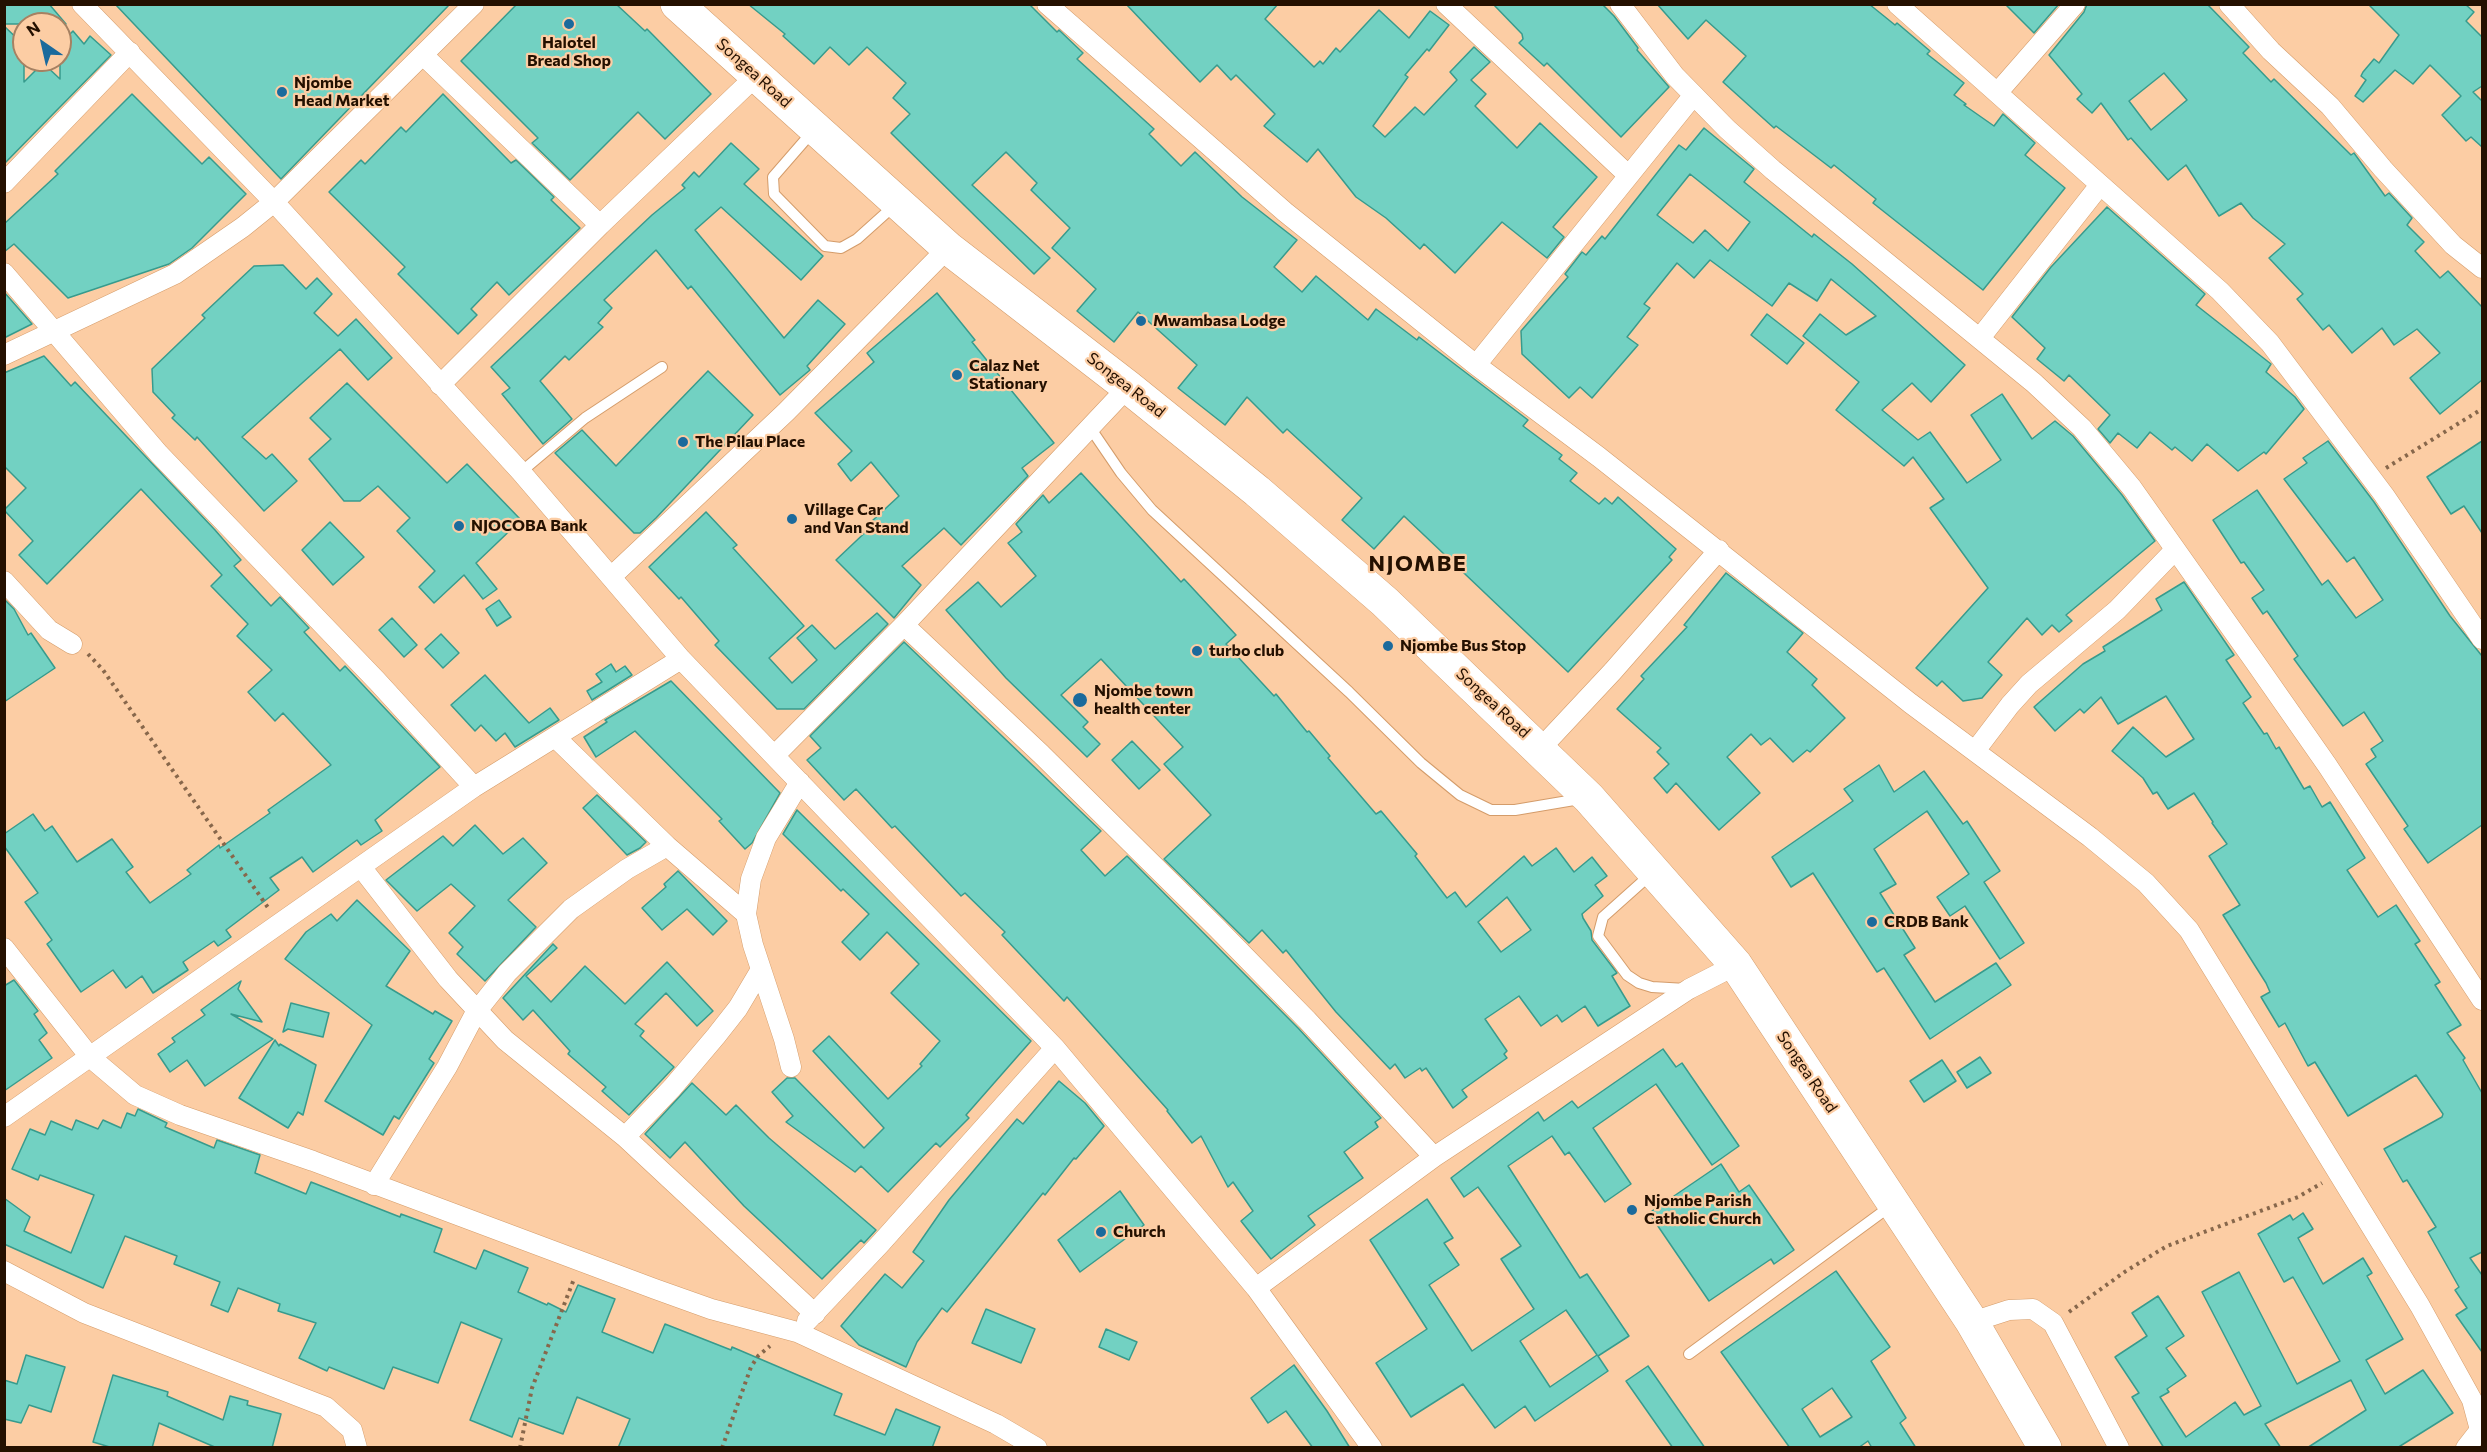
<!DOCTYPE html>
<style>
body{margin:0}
#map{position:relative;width:2487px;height:1452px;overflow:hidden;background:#fccda4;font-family:Commissioner,sans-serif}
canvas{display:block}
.frame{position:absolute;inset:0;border:6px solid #241000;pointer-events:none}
.north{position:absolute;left:12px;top:12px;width:60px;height:60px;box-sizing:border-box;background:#fccda4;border:2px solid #a68162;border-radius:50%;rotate:326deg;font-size:16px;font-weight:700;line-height:24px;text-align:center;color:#241000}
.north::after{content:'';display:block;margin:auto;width:21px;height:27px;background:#1b6a9c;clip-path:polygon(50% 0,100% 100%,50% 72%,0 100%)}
</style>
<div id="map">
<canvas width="2487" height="1452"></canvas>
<div class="frame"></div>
<div class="north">N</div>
</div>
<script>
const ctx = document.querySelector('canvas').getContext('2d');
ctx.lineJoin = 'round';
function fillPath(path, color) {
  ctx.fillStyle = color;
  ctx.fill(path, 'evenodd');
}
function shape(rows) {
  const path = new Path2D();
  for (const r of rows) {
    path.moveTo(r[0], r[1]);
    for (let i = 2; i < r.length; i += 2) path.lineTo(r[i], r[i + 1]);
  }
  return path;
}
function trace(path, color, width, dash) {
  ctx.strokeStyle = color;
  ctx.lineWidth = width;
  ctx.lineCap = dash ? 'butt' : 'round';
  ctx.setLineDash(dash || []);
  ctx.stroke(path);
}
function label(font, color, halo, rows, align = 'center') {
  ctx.font = font + ' Commissioner,sans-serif';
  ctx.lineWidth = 4.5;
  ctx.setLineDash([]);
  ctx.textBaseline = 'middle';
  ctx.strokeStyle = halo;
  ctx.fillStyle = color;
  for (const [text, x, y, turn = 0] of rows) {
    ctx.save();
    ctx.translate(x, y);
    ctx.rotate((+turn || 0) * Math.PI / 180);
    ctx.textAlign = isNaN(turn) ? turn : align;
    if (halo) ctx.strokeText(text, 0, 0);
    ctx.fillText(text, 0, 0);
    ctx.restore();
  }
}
const building = shape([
 [4,4,49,4,66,24,4,24,4,4],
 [115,4,450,4,281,179,115,4],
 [517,4,616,4,645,31,647,29,711,94,665,139,638,112,570,180,532,143,538,138,461,61,517,4],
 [748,4,1029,4,1057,32,1059,30,1083,53,1077,59,1154,129,1149,134,1181,166,1195,152,1242,197,1297,240,1274,267,1302,292,1316,276,1368,320,1376,309,1417,340,1419,337,1528,420,1523,426,1562,455,1559,459,1577,473,1570,481,1599,504,1605,498,1612,504,1618,497,1648,524,1676,549,1669,557,1672,560,1568,672,1404,516,1374,549,1342,520,1362,498,1287,429,1283,433,1247,397,1225,425,1178,388,1197,365,1138,312,1114,342,1077,311,1096,289,1052,248,1070,228,1031,190,1037,183,1006,152,972,185,1050,258,1034,274,891,133,910,114,893,98,906,83,867,47,849,65,830,47,814,64,783,36,785,34,748,4],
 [1126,4,1278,4,1265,19,1314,67,1320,61,1323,64,1336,48,1340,52,1379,10,1409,38,1430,11,1449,25,1429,51,1427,49,1405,75,1408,77,1373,126,1385,137,1415,107,1424,115,1457,80,1450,72,1474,47,1490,62,1471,80,1486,94,1475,106,1517,148,1540,123,1597,177,1553,227,1564,237,1547,258,1502,222,1455,273,1424,244,1420,249,1386,218,1356,197,1318,149,1307,162,1264,126,1275,114,1236,75,1231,80,1217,65,1200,82,1126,4],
 [1493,4,1602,4,1614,16,1638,48,1637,50,1669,87,1621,137,1547,63,1544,66,1519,43,1523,39,1522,34,1493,4],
 [1657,4,1869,4,1895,25,1897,23,1930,51,1927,54,1964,83,1954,95,1966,104,1964,105,1994,126,2003,114,2035,143,2025,155,2065,188,1983,290,1873,203,1876,199,1834,165,1831,168,1776,126,1774,128,1723,82,1746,56,1706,20,1688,39,1657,4],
 [2005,4,2059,4,2034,33,2005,4],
 [2087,4,2207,4,2249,47,2243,53,2271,82,2274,79,2351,155,2354,153,2385,196,2389,193,2412,218,2407,225,2424,242,2415,251,2440,278,2448,271,2482,307,2482,380,2440,414,2410,378,2440,353,2417,329,2394,345,2382,328,2352,353,2329,325,2323,330,2297,299,2303,294,2269,258,2285,244,2253,218,2241,203,2219,216,2186,165,2168,180,2131,138,2128,140,2101,103,2092,113,2077,99,2082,94,2049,55,2084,12,2087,4],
 [2164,73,2187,100,2151,130,2129,101,2164,73],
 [2368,4,2465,4,2474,12,2466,21,2482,37,2482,86,2473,92,2482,101,2482,147,2471,137,2466,141,2442,115,2461,96,2430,65,2413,84,2395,70,2363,102,2355,96,2366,80,2361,76,2363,72,2374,59,2379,63,2399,35,2368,4],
 [4,26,24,45,24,82,43,63,60,79,60,44,73,31,84,44,90,36,111,55,4,164,4,26],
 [132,94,202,164,209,157,246,194,192,248,169,264,68,298,14,244,4,252,4,224,58,174,55,171,132,94],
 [443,94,511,163,516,160,554,197,551,200,580,228,509,295,497,282,471,309,477,315,458,334,398,274,405,267,329,192,361,160,365,164,401,127,406,132,443,94],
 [1704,128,1754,169,1744,182,1812,237,1814,234,1852,264,1965,365,1931,402,1912,383,1882,410,1918,440,1930,432,1967,483,2001,460,1971,415,2002,394,2032,439,2055,421,2073,436,2122,495,2155,541,2066,615,2072,621,2059,632,2052,625,2042,635,2027,618,1988,662,2002,675,1982,698,1963,701,1942,681,1937,686,1916,668,1988,588,1930,508,1944,499,1913,457,1904,466,1836,410,1859,382,1803,336,1820,314,1846,335,1876,316,1831,279,1817,301,1789,283,1772,306,1710,260,1694,278,1677,263,1644,304,1650,308,1627,337,1638,345,1592,398,1580,387,1569,398,1522,354,1521,331,1568,277,1565,274,1582,252,1586,255,1602,236,1605,239,1679,145,1686,150,1704,128],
 [1690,174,1750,222,1728,251,1705,230,1693,243,1657,215,1690,174],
 [731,143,759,169,744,184,823,256,801,280,721,207,695,230,784,338,818,300,845,324,807,366,810,370,780,395,691,286,688,289,656,250,604,300,612,308,598,323,603,327,569,360,565,356,540,381,572,419,543,444,502,394,510,388,491,367,652,215,685,188,682,185,694,172,699,177,731,143],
 [2107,207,2205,294,2196,305,2271,364,2266,372,2295,397,2304,409,2266,454,2264,452,2238,471,2207,444,2192,461,2175,447,2172,450,2150,432,2137,448,2118,433,2110,443,2098,429,2110,415,2069,375,2064,381,2037,359,2045,348,2012,317,2051,267,2107,207],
 [283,265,306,289,317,278,332,294,314,313,338,336,356,319,392,358,368,380,340,349,242,437,266,459,272,454,297,481,264,511,197,437,195,440,172,418,175,415,153,392,152,369,205,318,202,315,254,266,283,265],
 [4,292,32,324,4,338,4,292],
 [937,293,975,340,972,342,1054,443,1022,468,1028,476,961,545,944,528,902,566,921,585,894,618,836,560,874,524,872,521,899,496,871,462,851,481,838,464,852,451,815,413,874,362,867,353,937,293],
 [1767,314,1804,343,1787,364,1751,335,1767,314],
 [44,356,71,386,75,382,215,530,241,560,234,566,271,606,280,597,309,628,304,632,340,671,345,666,440,767,375,820,382,831,361,845,357,840,313,872,302,857,270,878,279,890,226,930,231,937,218,946,214,941,183,962,188,970,153,993,142,976,126,988,113,970,81,992,47,944,52,940,25,902,38,893,4,846,4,834,33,814,45,831,52,826,77,862,112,839,133,867,126,872,150,903,191,874,187,870,219,845,220,848,270,813,268,810,331,765,283,713,275,721,248,692,272,670,237,636,248,624,211,586,222,575,141,489,47,584,19,555,33,541,4,510,26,488,4,466,4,373,44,356],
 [708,371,753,415,656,518,640,533,634,533,555,453,582,430,616,466,708,371],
 [347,383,447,483,467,464,521,520,476,563,497,589,483,599,464,575,434,603,419,587,435,571,397,531,410,518,378,486,360,501,344,501,309,459,331,439,310,418,347,383],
 [2328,441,2374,502,2450,616,2482,656,2482,825,2428,863,2404,829,2408,826,2366,764,2376,757,2371,749,2383,741,2364,712,2343,726,2294,659,2298,656,2267,611,2263,614,2252,598,2264,590,2244,562,2241,563,2213,520,2257,490,2322,585,2328,580,2356,618,2383,600,2354,557,2347,562,2284,479,2307,463,2303,458,2328,441],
 [2482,441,2482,533,2464,506,2451,514,2427,477,2482,441],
 [1081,473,1181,582,1184,579,1236,635,1226,644,1274,696,1276,694,1307,732,1309,731,1330,756,1328,758,1376,814,1381,811,1417,854,1415,856,1447,898,1455,892,1466,907,1524,856,1532,866,1556,848,1574,872,1592,857,1607,876,1595,885,1603,896,1582,914,1583,918,1591,931,1592,940,1617,973,1612,976,1630,1006,1598,1026,1585,1006,1562,1022,1557,1015,1541,1026,1519,996,1485,1019,1507,1051,1504,1054,1507,1058,1462,1090,1467,1097,1453,1108,1426,1068,1422,1071,1420,1068,1405,1078,1395,1064,1390,1069,1336,1012,1286,950,1283,953,1262,930,1249,943,1164,859,1211,815,1164,764,1183,747,1101,659,1061,695,1088,722,1083,727,1100,744,1087,757,1006,678,946,610,978,582,1001,607,1036,576,1008,543,1022,532,1016,524,1043,495,1049,503,1081,473],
 [1507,897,1531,930,1501,952,1478,922,1507,897],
 [706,512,737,545,733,548,804,626,769,658,792,683,817,660,797,638,812,625,835,649,877,613,888,624,804,709,777,709,715,645,719,641,681,597,679,599,649,567,706,512],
 [330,522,364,557,333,585,302,550,330,522],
 [1726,573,1803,633,1787,652,1817,679,1812,685,1845,718,1810,752,1807,750,1793,762,1770,738,1761,745,1751,734,1727,757,1760,793,1719,830,1676,783,1667,793,1654,778,1669,764,1657,752,1661,748,1617,709,1644,679,1641,676,1687,627,1684,625,1726,573],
 [2184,582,2234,655,2226,660,2251,697,2243,703,2264,734,2267,733,2276,749,2279,747,2304,789,2310,786,2322,807,2330,802,2365,858,2347,870,2378,917,2396,905,2420,941,2415,944,2440,982,2435,985,2461,1025,2447,1033,2465,1058,2463,1060,2482,1093,2482,1252,2470,1258,2482,1275,2482,1352,2456,1315,2467,1308,2455,1290,2459,1287,2428,1232,2436,1227,2407,1180,2403,1182,2384,1149,2442,1117,2443,1114,2416,1075,2348,1116,2315,1062,2308,1066,2285,1023,2279,1027,2261,997,2270,992,2266,983,2223,915,2240,905,2209,856,2227,844,2212,823,2213,822,2194,793,2168,809,2157,792,2153,794,2143,778,2112,751,2133,727,2166,757,2194,739,2166,696,2118,724,2101,697,2084,713,2080,709,2055,731,2034,707,2083,664,2105,651,2103,647,2162,610,2156,599,2184,582],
 [4,599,14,609,28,635,31,633,55,668,4,702,4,599],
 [499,600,511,617,497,626,486,609,499,600],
 [392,618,417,645,404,657,379,630,392,618],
 [441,634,459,653,443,668,425,649,441,634],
 [904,642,1101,831,1081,850,1105,876,1127,856,1298,1028,1381,1118,1375,1122,1378,1127,1344,1152,1363,1178,1308,1216,1315,1225,1271,1259,1241,1221,1253,1211,1233,1182,1228,1187,1201,1136,1192,1143,1167,1111,1168,1110,1067,997,1064,1001,1002,935,1005,932,965,893,961,896,895,826,892,828,856,789,844,800,807,760,821,748,810,736,904,642],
 [611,664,616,672,625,666,632,675,592,700,587,691,602,682,596,674,611,664],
 [485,675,529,723,550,708,559,720,515,747,505,733,496,741,481,725,475,731,451,705,485,675],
 [671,681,780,793,752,843,745,849,719,821,722,819,635,731,596,757,584,737,607,722,605,720,671,681],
 [1132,741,1160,770,1139,789,1112,760,1132,741],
 [1879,765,1894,792,1924,771,1963,824,1967,821,2000,871,1984,882,2024,943,2000,959,1965,906,1950,916,1937,897,1969,874,1927,811,1874,849,1896,884,1880,893,1915,948,1904,955,1935,1002,1996,963,2011,985,1930,1039,1884,968,1877,972,1813,873,1791,887,1772,857,1853,801,1844,789,1879,765],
 [597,795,646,842,640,848,627,855,583,808,597,795],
 [797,810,1031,1041,966,1115,969,1118,940,1147,936,1143,888,1192,861,1166,855,1172,786,1122,793,1116,772,1092,787,1078,795,1078,864,1148,884,1128,813,1051,829,1036,888,1099,922,1066,920,1064,940,1041,891,993,919,964,887,932,860,960,842,942,869,914,843,889,841,891,783,834,797,810],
 [475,825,503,854,523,838,547,863,508,900,536,927,485,981,457,954,463,947,449,933,475,906,451,884,417,911,386,880,443,836,453,846,475,825],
 [678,871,727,921,713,935,687,909,662,930,642,908,666,887,664,884,678,871],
 [357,900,410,951,386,986,433,1014,435,1011,452,1021,429,1059,434,1063,399,1119,394,1116,383,1135,325,1101,372,1025,285,959,306,932,331,914,337,921,357,900],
 [553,944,557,948,526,976,551,1002,585,966,625,1004,667,962,713,1011,697,1026,666,993,635,1024,644,1031,640,1036,674,1067,629,1115,602,1091,606,1087,568,1054,570,1051,533,1010,523,1020,503,998,553,944],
 [14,980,38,1011,34,1014,47,1033,39,1040,52,1058,4,1091,4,986,14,980],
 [241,981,238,989,262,1022,231,1014,273,1039,205,1086,187,1060,170,1072,158,1054,175,1042,172,1038,205,1015,201,1010,241,981],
 [291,1003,329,1013,323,1037,288,1029,283,1032,291,1003],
 [275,1040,279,1046,280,1044,316,1065,303,1115,298,1112,288,1128,239,1098,275,1040],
 [1663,1049,1676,1067,1682,1063,1739,1146,1712,1165,1656,1084,1593,1128,1631,1184,1605,1202,1569,1152,1565,1155,1552,1136,1508,1166,1580,1278,1587,1274,1629,1336,1598,1356,1608,1371,1535,1421,1525,1406,1495,1428,1463,1384,1411,1417,1376,1363,1427,1329,1370,1240,1427,1199,1453,1238,1444,1243,1459,1265,1429,1285,1472,1351,1534,1309,1501,1259,1521,1246,1478,1187,1464,1197,1451,1178,1538,1112,1544,1121,1572,1101,1578,1108,1663,1049],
 [1566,1310,1597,1355,1550,1387,1520,1341,1566,1310],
 [1980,1057,1991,1073,1967,1088,1957,1072,1980,1057],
 [1942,1060,1956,1081,1924,1102,1910,1081,1942,1060],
 [1059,1081,1085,1103,1104,1126,1076,1159,1074,1158,1045,1195,1043,1193,947,1312,942,1308,917,1342,906,1367,859,1345,841,1326,885,1274,902,1288,924,1261,913,1252,949,1200,1017,1119,1023,1124,1059,1081],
 [692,1083,726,1115,736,1105,769,1138,876,1230,864,1243,861,1240,822,1279,744,1206,685,1142,670,1158,645,1134,692,1083],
 [138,1109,167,1123,165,1127,214,1148,217,1140,260,1155,255,1173,306,1194,311,1182,400,1217,401,1214,442,1229,434,1252,476,1269,484,1250,528,1268,518,1292,547,1305,548,1303,566,1312,578,1285,615,1299,602,1332,653,1353,665,1324,731,1350,732,1347,842,1394,834,1415,885,1435,896,1409,940,1427,932,1448,618,1448,630,1419,577,1397,563,1434,519,1418,512,1437,470,1420,502,1339,461,1322,438,1383,393,1367,384,1389,329,1367,327,1371,299,1358,316,1323,278,1311,280,1304,238,1288,228,1312,211,1305,220,1282,174,1264,177,1256,125,1236,103,1288,4,1244,4,1198,30,1217,24,1231,71,1253,94,1195,40,1175,38,1180,12,1169,30,1129,45,1135,51,1121,72,1130,76,1120,98,1129,103,1120,121,1128,127,1113,135,1116,138,1109],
 [1721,1164,1739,1192,1749,1185,1794,1250,1774,1264,1771,1259,1709,1301,1649,1213,1721,1164],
 [1120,1191,1144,1225,1080,1272,1058,1240,1120,1191],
 [2303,1213,2313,1229,2298,1238,2323,1284,2363,1258,2372,1273,2367,1276,2403,1339,2366,1360,2385,1394,2423,1370,2453,1413,2397,1448,2307,1448,2366,1410,2351,1380,2265,1424,2281,1448,2164,1448,2132,1397,2139,1393,2115,1357,2147,1336,2132,1313,2158,1296,2184,1336,2166,1348,2186,1376,2167,1389,2169,1392,2160,1397,2186,1437,2235,1402,2244,1415,2261,1406,2202,1292,2239,1272,2297,1384,2340,1361,2293,1277,2284,1282,2258,1234,2290,1215,2293,1220,2303,1213],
 [1836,1271,1890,1347,1871,1361,1906,1418,1900,1423,1916,1448,1872,1448,1868,1441,1858,1448,1790,1448,1721,1352,1836,1271],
 [1832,1388,1852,1417,1820,1437,1802,1409,1832,1388],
 [986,1309,1035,1329,1021,1363,972,1343,986,1309],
 [1106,1329,1137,1342,1129,1360,1099,1347,1106,1329],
 [26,1355,65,1367,51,1412,29,1405,21,1423,4,1419,4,1380,17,1384,26,1355],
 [1294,1365,1327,1411,1350,1448,1313,1448,1286,1411,1268,1423,1251,1398,1294,1365],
 [1648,1366,1705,1448,1673,1448,1626,1381,1648,1366],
 [113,1375,168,1392,167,1396,223,1420,230,1396,248,1401,247,1405,281,1414,272,1448,217,1448,159,1423,152,1448,113,1448,93,1442,113,1375]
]);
const path = shape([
 [2386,468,2482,409],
 [88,654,103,670,269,909],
 [2069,1312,2126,1271,2167,1246,2298,1197,2322,1183],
 [520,1448,532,1388,574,1279],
 [722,1448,751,1367,758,1356,770,1346]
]);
const lane = shape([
 [813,131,773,177,774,194,825,246,841,248,857,239,896,204],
 [1089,426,1121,473,1152,510,1349,692,1421,763,1460,795,1491,810,1515,810,1580,799],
 [521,472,585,418,662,367],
 [1650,875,1603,917,1598,936,1627,975,1639,983,1652,987,1686,989],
 [1689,1354,1892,1205]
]);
const street = shape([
 [82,4,274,202,521,472,681,659,1055,1048,1256,1288,1372,1448],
 [1047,4,1285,212,1476,365,1599,457,1910,703,2090,837,2146,883,2189,930,2420,1306,2472,1400,2480,1430,2466,1448],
 [1446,4,1628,175],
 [1620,4,1675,76,1727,129,1773,170,2034,383,2082,428,2132,488,2255,662,2327,765,2482,1000],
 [1897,4,2220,291,2270,343,2384,495,2482,639],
 [2229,4,2271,51,2330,106,2383,169,2453,245,2482,268],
 [424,56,600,225],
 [1998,92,2075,4],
 [4,183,130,52],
 [4,273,159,454,377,681,474,787],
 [1980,338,2100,185],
 [4,355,175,274,243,227,274,202,474,4],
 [1476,365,1693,96],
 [440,385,600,225,757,75],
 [611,577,786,412,948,248],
 [4,581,49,630,72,644],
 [904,625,1041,754,1217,928,1307,1020,1434,1157],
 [555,737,667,846,746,914],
 [1541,748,1613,671,1719,550],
 [1975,751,2010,705,2029,684,2117,610,2174,551],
 [775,755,904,625,1128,387],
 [361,867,448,979,505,1040,625,1137,815,1314],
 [4,948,90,1057,135,1095,180,1115,313,1161,655,1289,711,1309,797,1332,996,1424,1037,1448],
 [791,1067,784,1039,753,945,746,914,751,879,766,838,800,782],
 [4,1117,474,787,681,659],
 [625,1137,672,1088,716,1036,738,1008,760,971],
 [374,1185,447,1067,476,1012,507,973,571,909,627,869,667,846],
 [4,1271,84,1313,326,1407,352,1430,357,1448],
 [1256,1288,1434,1157,1689,989,1736,965],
 [807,1321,880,1244,1055,1048],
 [1972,1322,2009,1310,2033,1309,2053,1323,2119,1448]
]);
const highway = shape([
 [677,4,948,248,1128,387,1257,491,1385,602,1589,798,1736,965,1972,1322,2045,1448]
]);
const markers = [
 [569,24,6,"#1b6a9c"],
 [282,92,6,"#1b6a9c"],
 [1141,321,6,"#1b6a9c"],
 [957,375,6,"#1b6a9c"],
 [683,442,6,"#1b6a9c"],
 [792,519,6,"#1b6a9c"],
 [459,526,6,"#1b6a9c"],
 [1388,646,6,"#1b6a9c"],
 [1197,651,6,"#1b6a9c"],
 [1080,700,8,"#1b6a9c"],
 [1872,922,6,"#1b6a9c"],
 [1632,1210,6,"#1b6a9c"],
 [1101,1232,6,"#1b6a9c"]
];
const poiNames = [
 ["Halotel",569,43,"center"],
 ["Bread Shop",569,61,"center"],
 ["Njombe",294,83],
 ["Head Market",294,101],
 ["Mwambasa Lodge",1153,321],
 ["Calaz Net",969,366],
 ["Stationary",969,384],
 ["The Pilau Place",695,442],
 ["Village Car",804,510],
 ["and Van Stand",804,528],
 ["NJOCOBA Bank",471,526],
 ["Njombe Bus Stop",1400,646],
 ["turbo club",1209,651],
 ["Njombe town",1094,691],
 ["health center",1094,709],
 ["CRDB Bank",1884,922],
 ["Njombe Parish",1644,1201],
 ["Catholic Church",1644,1219],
 ["Church",1113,1232]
];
const streetNames = [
 ["Songea Road",754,73,42],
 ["Songea Road",1126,385,38],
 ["Songea Road",1493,703,43],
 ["Songea Road",1807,1072,56]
];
const districtNames = [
 ["NJOMBE",1418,564]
];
fillPath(building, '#72d1c2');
trace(building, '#379b8d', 1.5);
trace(lane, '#d49c6a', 12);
trace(street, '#d49c6a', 21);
trace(highway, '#d49c6a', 34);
trace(path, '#87674b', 4, [3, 4.5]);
trace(lane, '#fff', 10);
trace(street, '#fff', 20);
trace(highway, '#fff', 33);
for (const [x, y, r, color] of markers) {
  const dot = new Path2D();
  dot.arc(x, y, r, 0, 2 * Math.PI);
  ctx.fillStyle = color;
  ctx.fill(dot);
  trace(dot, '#fccda4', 2);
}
label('bold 16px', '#241000', '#fccda4', poiNames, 'left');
label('16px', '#241000', '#fccda4', streetNames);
ctx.letterSpacing = '1.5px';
label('bold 22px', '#241000', '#fccda4', districtNames);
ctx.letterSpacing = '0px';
</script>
